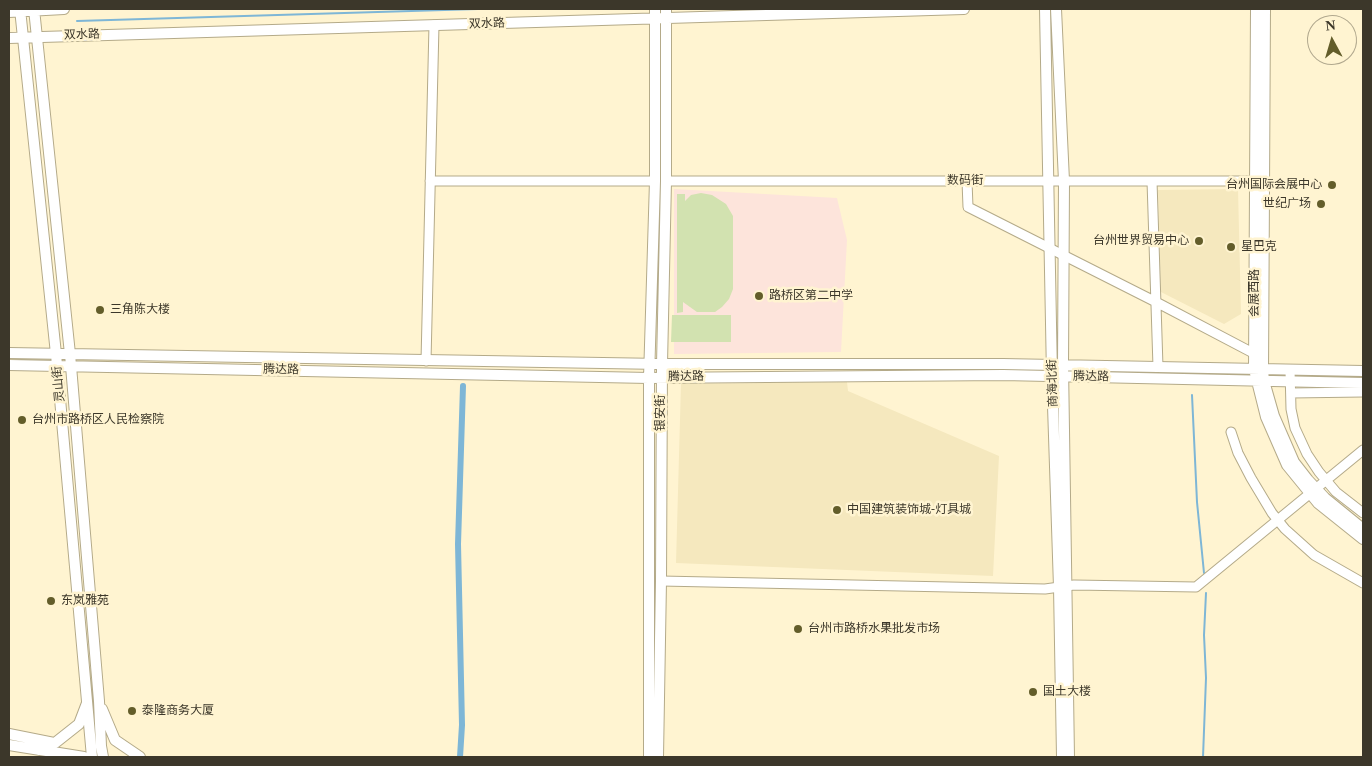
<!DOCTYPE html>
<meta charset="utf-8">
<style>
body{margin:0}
#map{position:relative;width:1372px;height:766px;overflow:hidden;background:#fff4d1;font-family:"Times New Roman",serif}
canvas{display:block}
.frame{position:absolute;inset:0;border:10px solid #3c372a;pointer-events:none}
.north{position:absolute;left:1307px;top:15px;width:50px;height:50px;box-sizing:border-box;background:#fff4d1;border:1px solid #b1a88e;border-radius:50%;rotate:354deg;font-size:14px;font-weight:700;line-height:20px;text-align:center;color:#3c372a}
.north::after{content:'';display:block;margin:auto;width:18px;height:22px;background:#635d2a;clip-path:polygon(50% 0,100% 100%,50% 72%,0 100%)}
</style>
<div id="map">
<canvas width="1372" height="766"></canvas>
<div class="frame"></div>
<div class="north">N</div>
</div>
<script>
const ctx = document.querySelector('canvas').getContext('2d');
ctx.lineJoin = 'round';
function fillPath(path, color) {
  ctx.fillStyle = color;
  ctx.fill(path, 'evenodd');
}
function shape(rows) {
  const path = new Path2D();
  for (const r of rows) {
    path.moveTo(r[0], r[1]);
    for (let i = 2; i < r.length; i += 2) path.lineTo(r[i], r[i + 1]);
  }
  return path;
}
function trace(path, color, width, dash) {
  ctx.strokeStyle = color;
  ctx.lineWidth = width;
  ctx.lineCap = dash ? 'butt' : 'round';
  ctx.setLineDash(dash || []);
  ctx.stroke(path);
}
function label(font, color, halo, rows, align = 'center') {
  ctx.font = font + ' "Times New Roman","Noto Sans SC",serif';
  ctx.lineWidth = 5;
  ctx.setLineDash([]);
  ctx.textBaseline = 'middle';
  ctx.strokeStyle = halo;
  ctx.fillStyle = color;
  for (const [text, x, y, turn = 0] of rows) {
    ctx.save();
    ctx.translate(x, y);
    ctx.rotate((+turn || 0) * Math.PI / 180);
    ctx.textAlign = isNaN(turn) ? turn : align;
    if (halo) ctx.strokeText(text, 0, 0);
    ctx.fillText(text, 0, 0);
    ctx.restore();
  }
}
const built = shape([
 [1238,189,1241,314,1224,324,1161,292,1158,190],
 [847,382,848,391,999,456,993,576,676,563,681,384]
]);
const education = shape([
 [674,189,837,198,847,240,841,352,674,354]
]);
const green = shape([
 [701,193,712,195,726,204,733,216,733,289,729,299,722,307,715,312,697,312,683,302,683,312,677,313,677,194,685,194,685,201,691,195],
 [672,315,731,315,731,342,671,342]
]);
const stream = shape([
 [77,21,478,9],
 [1192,395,1197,502,1204,573],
 [1203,757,1206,678,1204,635,1206,593]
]);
const canal = shape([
 [460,757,462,725,458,544,463,386]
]);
const minor = shape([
 [430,181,655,181],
 [666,181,1261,181],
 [967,181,968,207,1156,302,1255,354],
 [1152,181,1158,367],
 [426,361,434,25],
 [1290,370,1291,409,1295,428,1307,454,1319,472,1336,492,1363,513],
 [1291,393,1363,392],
 [1231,432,1238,453,1251,478,1272,513,1285,529,1314,555,1363,583],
 [661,581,1045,589,1074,585,1196,587,1363,450]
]);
const major = shape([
 [20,9,56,354,92,757],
 [34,9,70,354,99,701,101,746,103,757],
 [1045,9,1052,376,1059,587,1062,757],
 [1056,9,1064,181,1063,365,1069,757],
 [1256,9,1254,369,1266,417,1287,465,1318,503,1363,539],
 [1265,9,1263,370,1264,381,1274,416,1294,462,1308,480,1325,498,1363,529],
 [9,12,64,9],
 [9,38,964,9],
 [9,353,662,364,1003,364,1363,371],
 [9,365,649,378,1003,375,1363,383],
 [102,709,115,740,140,757],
 [9,734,54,743],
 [9,745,84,757],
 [39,750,55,743,79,724,87,703],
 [649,757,649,378,655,181,655,9],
 [658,757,661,581,662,364,666,181,666,9]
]);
const markers = [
 [1332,185,5,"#635d2a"],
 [1321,204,5,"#635d2a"],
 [1199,241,5,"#635d2a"],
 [1231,247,5,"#635d2a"],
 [759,296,5,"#635d2a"],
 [100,310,5,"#635d2a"],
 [22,420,5,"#635d2a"],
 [837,510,5,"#635d2a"],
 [51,601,5,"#635d2a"],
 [798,629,5,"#635d2a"],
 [1033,692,5,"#635d2a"],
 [132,711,5,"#635d2a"]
];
const streetNames = [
 ["双水路",487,24,-2],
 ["双水路",82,35,-2],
 ["数码街",965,181],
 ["会展西路",1255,293,-90],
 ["腾达路",281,370,1],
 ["腾达路",686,377,-1],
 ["腾达路",1091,377,1],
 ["商海北街",1053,383,-92],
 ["灵山街",59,384,-95],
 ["银安街",661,413,-90]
];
const poiNames = [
 ["台州国际会展中心",1322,185,"right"],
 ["世纪广场",1311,204,"right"],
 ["台州世界贸易中心",1189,241,"right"],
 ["星巴克",1241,247],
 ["路桥区第二中学",769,296],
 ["三角陈大楼",110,310],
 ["台州市路桥区人民检察院",32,420],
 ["中国建筑装饰城-灯具城",847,510],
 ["东岚雅苑",61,601],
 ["台州市路桥水果批发市场",808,629],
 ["国土大楼",1043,692],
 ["泰隆商务大厦",142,711]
];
fillPath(built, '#f5e8be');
fillPath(education, '#fde4db');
fillPath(green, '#d2e2b0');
trace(stream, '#7eb6d6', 2);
trace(canal, '#7eb6d6', 6);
trace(minor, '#b4aa89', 11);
trace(major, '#b4aa89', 12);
trace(minor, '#fff', 9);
trace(major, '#fff', 10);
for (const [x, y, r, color] of markers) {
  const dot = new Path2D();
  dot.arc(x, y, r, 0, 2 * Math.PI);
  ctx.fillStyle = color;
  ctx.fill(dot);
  trace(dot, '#fff4d1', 2);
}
label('12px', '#3c372a', '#fff4d1', streetNames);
label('12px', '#3c372a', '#fff4d1', poiNames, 'left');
</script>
